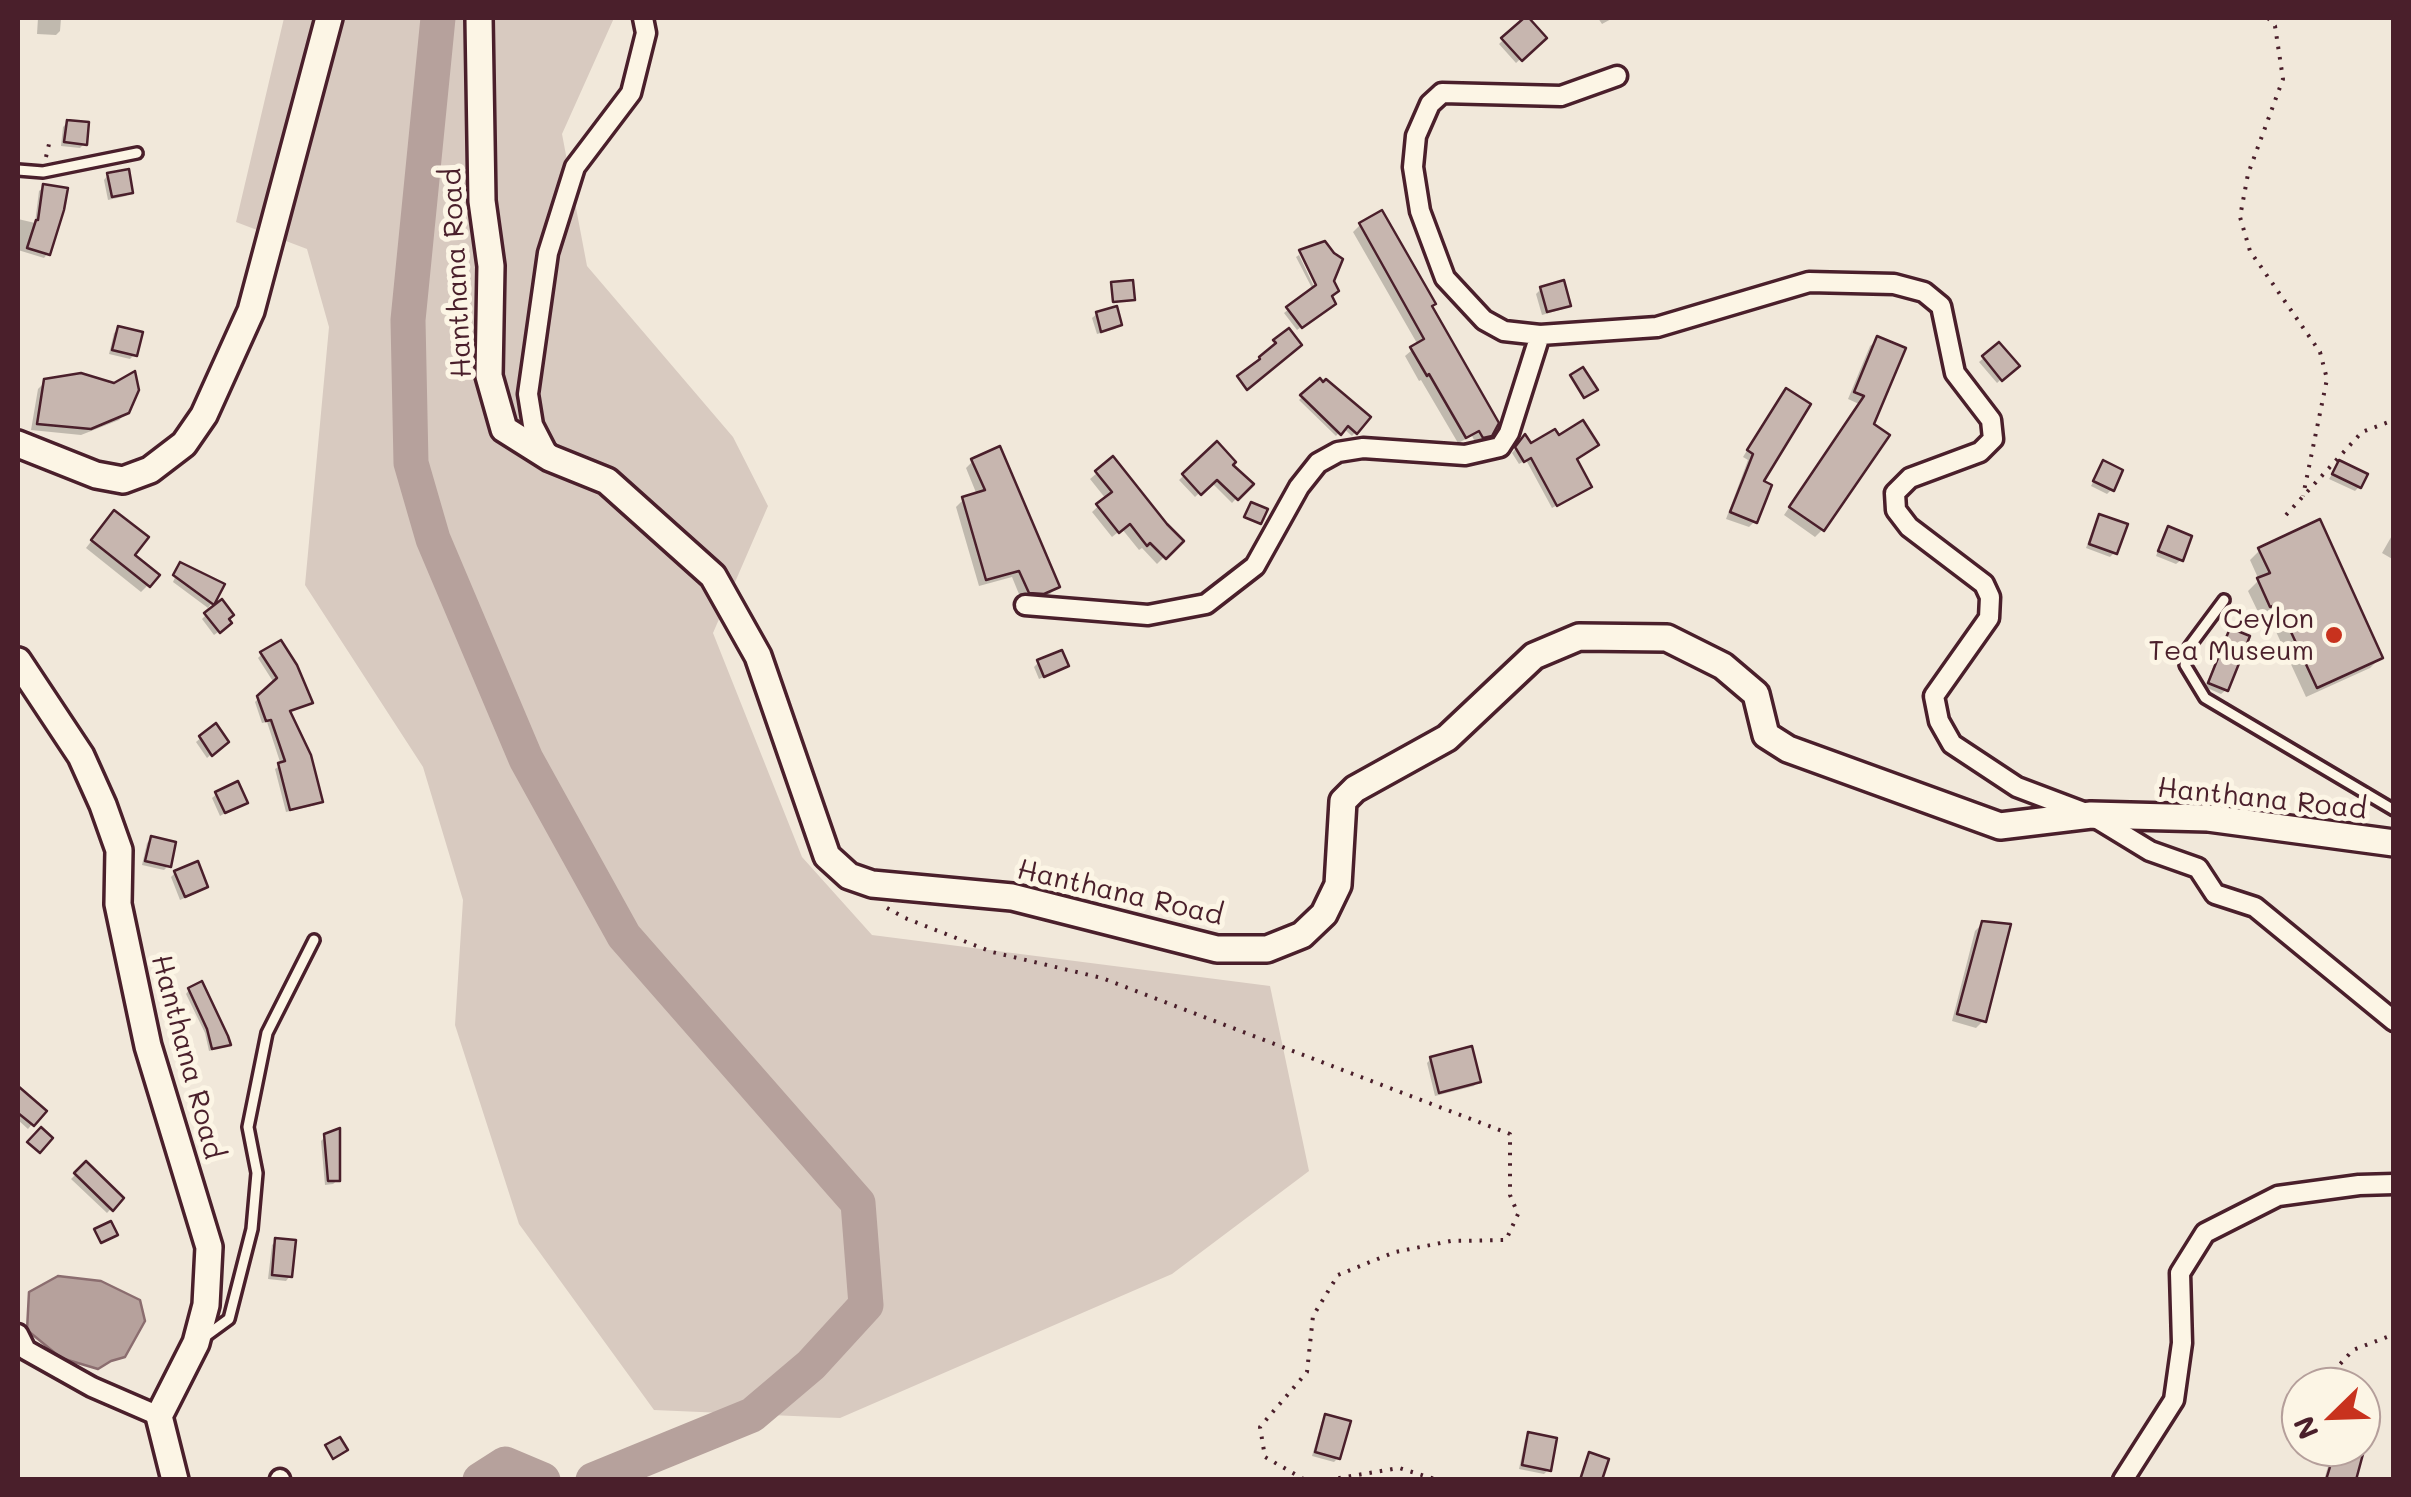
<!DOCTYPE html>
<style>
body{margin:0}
#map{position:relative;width:2411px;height:1497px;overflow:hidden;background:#f1e8da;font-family:Mali,sans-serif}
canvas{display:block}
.frame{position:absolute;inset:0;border:20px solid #4a1f2b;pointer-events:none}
.north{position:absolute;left:2281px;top:1367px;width:100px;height:100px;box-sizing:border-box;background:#fcf5e5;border:2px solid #b59f9b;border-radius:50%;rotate:247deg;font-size:28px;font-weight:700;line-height:40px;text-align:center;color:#4a1f2b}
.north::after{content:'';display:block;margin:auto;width:35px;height:45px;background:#c8321e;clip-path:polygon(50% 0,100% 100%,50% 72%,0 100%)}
</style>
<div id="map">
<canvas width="2411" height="1497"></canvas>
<div class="frame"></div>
<div class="north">N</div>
</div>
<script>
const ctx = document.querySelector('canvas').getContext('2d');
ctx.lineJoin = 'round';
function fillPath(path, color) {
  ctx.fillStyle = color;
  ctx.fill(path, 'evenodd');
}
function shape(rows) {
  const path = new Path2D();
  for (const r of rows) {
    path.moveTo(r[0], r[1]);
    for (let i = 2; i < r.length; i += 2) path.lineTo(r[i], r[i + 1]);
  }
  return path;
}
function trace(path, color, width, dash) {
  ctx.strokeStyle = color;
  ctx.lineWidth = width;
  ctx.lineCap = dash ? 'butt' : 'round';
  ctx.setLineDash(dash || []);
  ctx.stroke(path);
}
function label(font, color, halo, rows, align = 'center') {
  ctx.font = font + ' Mali,sans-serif';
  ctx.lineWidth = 10;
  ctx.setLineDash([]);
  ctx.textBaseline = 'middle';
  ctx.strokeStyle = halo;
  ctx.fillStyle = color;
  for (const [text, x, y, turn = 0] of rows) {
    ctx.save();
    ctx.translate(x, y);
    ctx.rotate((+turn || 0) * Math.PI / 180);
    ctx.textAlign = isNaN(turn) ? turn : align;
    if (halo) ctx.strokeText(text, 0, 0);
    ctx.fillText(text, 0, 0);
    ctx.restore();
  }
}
const green = shape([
 [284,18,614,18,562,134,587,266,733,437,768,506,713,633,802,857,872,935,1270,986,1309,1171,1172,1274,840,1418,654,1410,519,1224,455,1025,463,900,423,767,305,585,329,327,307,249,236,222]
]);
const water = shape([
 [58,1276,101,1281,140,1300,145,1321,125,1357,111,1361,98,1369,61,1358,27,1330,29,1292,58,1276]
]);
const shadow = shape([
 [38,18,61,18,60,31,56,35,37,34],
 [1527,18,1544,37,1516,63,1499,44],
 [1598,18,1613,18,1602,24],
 [68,122,84,144,80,148,61,146,63,127],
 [108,175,130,192,126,196,108,200,104,180],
 [44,187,48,253,44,258,18,250,18,219,35,223,39,191],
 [1381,213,1490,434,1483,442,1476,444,1472,436,1458,443,1421,380,1419,381,1405,356,1418,345,1353,232,1360,225],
 [1299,255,1319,297,1331,281,1328,308,1297,330,1284,313,1313,290,1296,257],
 [1541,289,1568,305,1563,309,1542,315,1536,294],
 [1097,314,1119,325,1115,329,1097,334,1092,318],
 [119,329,135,354,130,359,109,354,114,333],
 [1878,339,1903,350,1822,530,1815,537,1784,515,1859,404,1848,399,1870,346],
 [1999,345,2016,366,1997,383,1979,362],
 [46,381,127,412,119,420,81,435,31,430,38,389],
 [1319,381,1368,418,1352,436,1343,428,1336,436,1299,400],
 [1786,391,1760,483,1755,521,1749,527,1726,519,1748,460,1743,457,1780,397],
 [1525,438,1530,446,1575,460,1585,490,1552,508,1526,460,1519,464,1512,453],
 [1217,445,1230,465,1250,484,1232,503,1211,482,1195,497,1179,480],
 [973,461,1058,586,1050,594,1035,600,1021,599,1012,577,979,586,956,507,964,499,977,495,966,468],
 [2103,463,2112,489,2107,494,2091,486],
 [2339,463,2359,487,2355,491,2329,479],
 [1097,473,1180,541,1157,564,1142,548,1139,550,1122,529,1112,537,1092,512,1106,499,1090,479],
 [2100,517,2114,553,2110,557,2086,548,2096,521],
 [107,521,148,585,141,592,86,548],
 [2169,529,2181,560,2176,564,2156,556,2164,533],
 [2394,532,2394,560,2382,553],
 [2260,550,2380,658,2370,668,2306,697,2267,612,2260,616,2248,591,2259,580,2250,560],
 [180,566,212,603,208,608,173,582],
 [206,615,225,627,214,635,202,619],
 [2231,631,2226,690,2221,694,2205,687,2226,635],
 [262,654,310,702,306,706,288,712,320,801,316,805,286,812,275,769,281,765,267,722,262,723,255,702,274,683,258,658],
 [1038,663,1066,666,1061,670,1039,679,1034,667],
 [215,726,226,742,207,758,196,742],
 [217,794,245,802,220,816,212,798],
 [151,839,169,865,164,870,142,865,147,843],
 [175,873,205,887,201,891,180,900,171,877],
 [1983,923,1984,1020,1976,1028,1952,1021,1975,931],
 [189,990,228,1044,224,1047,209,1051,205,1033,186,994],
 [1431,1059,1478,1081,1474,1086,1435,1096,1427,1063],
 [24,1095,43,1111,28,1129,18,1120,18,1102],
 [326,1136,338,1180,333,1184,325,1185,321,1141],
 [86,1164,121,1198,107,1213,71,1179],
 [276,1241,290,1276,286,1281,268,1279,272,1245],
 [1326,1417,1338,1458,1334,1462,1312,1456,1322,1421],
 [1529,1435,1548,1470,1544,1474,1519,1469,1525,1440],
 [2337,1448,2353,1480,2324,1480,2332,1453]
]);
const river = shape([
 [438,18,408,320,411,463,433,539,526,759,624,936,858,1203,866,1305,811,1365,752,1415,593,1480],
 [480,1480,505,1464,543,1480]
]);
const building = shape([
 [1524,18,1529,18,1547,38,1522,61,1501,38,1524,18],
 [67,120,89,122,87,145,64,142,67,120],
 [129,169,133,193,112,197,107,173,129,169],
 [43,184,68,188,64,210,50,255,27,248,36,220,38,220,43,184],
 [1382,210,1436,304,1432,306,1499,423,1492,436,1483,438,1479,431,1466,438,1429,374,1427,376,1410,347,1424,339,1359,223,1382,210],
 [1325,241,1334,253,1343,259,1334,281,1339,291,1332,296,1336,304,1302,328,1286,307,1316,285,1299,250,1325,241],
 [1133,280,1135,300,1113,302,1111,282,1133,280],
 [1564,280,1571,306,1547,312,1540,287,1564,280],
 [1117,306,1122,325,1101,332,1096,312,1117,306],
 [118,326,143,332,137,356,112,350,118,326],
 [1289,328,1302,345,1247,390,1237,376,1260,359,1259,357,1276,343,1273,340,1289,328],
 [1877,336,1906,348,1874,424,1890,435,1824,531,1789,507,1864,396,1854,392,1877,336],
 [1999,342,2020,366,2002,381,1982,356,1999,342],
 [1583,367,1598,390,1584,398,1570,375,1583,367],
 [135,371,139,390,129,413,91,429,37,424,44,379,81,373,114,383,135,371],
 [1320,378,1323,382,1326,379,1371,417,1357,434,1348,426,1341,435,1300,395,1320,378],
 [1786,388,1811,404,1764,481,1772,485,1757,523,1730,512,1753,454,1747,450,1786,388],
 [1583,420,1599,445,1577,459,1592,487,1557,506,1531,458,1524,462,1515,447,1525,434,1531,443,1555,429,1559,435,1583,420],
 [1217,441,1236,462,1233,465,1254,484,1238,500,1217,480,1201,495,1182,474,1217,441],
 [1000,446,1060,587,1044,594,1029,593,1019,571,986,580,962,497,985,490,971,459,1000,446],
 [1113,456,1167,524,1184,541,1166,559,1150,543,1147,546,1130,524,1119,533,1096,504,1112,492,1095,471,1113,456],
 [2103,460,2123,470,2114,491,2093,481,2103,460],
 [2339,460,2368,474,2361,488,2332,474,2339,460],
 [1251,502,1268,509,1261,524,1244,517,1251,502],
 [114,510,149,537,135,555,160,575,150,587,91,540,114,510],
 [2099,514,2128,524,2117,554,2089,544,2099,514],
 [2320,519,2383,658,2317,688,2278,604,2270,607,2257,578,2270,573,2258,548,2320,519],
 [2168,526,2192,536,2183,561,2158,551,2168,526],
 [180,562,225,584,214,605,173,575,180,562],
 [222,599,234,615,229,619,232,623,220,633,204,613,222,599],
 [2230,628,2250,636,2228,691,2208,683,2230,628],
 [281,640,297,665,313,703,290,711,311,755,323,802,290,810,278,763,285,761,271,720,266,721,257,696,277,678,260,652,281,640],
 [1062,650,1069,666,1044,677,1037,660,1062,650],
 [216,723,229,742,212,756,199,736,216,723],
 [238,781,248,803,225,813,215,792,238,781],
 [151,836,176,842,171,867,145,861,151,836],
 [198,861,208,887,185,897,174,871,198,861],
 [1982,921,2011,924,1986,1022,1957,1014,1982,921],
 [202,981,228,1036,231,1045,212,1049,207,1029,188,988,202,981],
 [1472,1046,1481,1082,1439,1093,1430,1057,1472,1046],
 [18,1086,47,1111,34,1126,18,1113,18,1086],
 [41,1127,53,1138,40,1153,27,1142,41,1127],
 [340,1128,340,1181,328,1181,324,1134,340,1128],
 [86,1161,124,1198,113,1211,74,1173,86,1161],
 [111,1221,118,1235,101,1243,94,1229,111,1221],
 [275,1238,296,1240,292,1277,272,1275,275,1238],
 [1325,1414,1351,1421,1340,1459,1315,1452,1325,1414],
 [1528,1432,1557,1438,1551,1471,1522,1465,1528,1432],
 [340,1437,348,1450,333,1459,325,1445,340,1437],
 [2336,1447,2363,1454,2356,1480,2326,1480,2336,1447],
 [1589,1452,1609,1459,1602,1480,1580,1480,1589,1452]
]);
const path = shape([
 [2268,18,2275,26,2283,79,2248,174,2240,217,2250,251,2320,352,2327,379,2303,496],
 [46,157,49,144],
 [2286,515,2362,432,2394,420],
 [887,908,905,918,992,952,1102,978,1510,1134,1510,1195,1518,1214,1506,1240,1451,1241,1395,1252,1338,1275,1313,1316,1307,1372,1260,1427,1265,1457,1305,1480],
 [2319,1387,2353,1350,2387,1337,2394,1341],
 [2301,1445,2301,1442],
 [1328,1480,1399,1468,1438,1480]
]);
const lane = shape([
 [18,170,43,172,137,153],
 [2224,600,2189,647,2185,665,2205,698,2394,810],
 [203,1338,229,1319,252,1229,257,1173,248,1127,267,1033,314,940]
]);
const street = shape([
 [1617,76,1561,96,1442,93,1430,104,1416,136,1413,167,1420,211,1445,278,1484,320,1504,331,1540,335,1657,327,1809,282,1894,284,1924,292,1941,306,1955,373,1991,420,1993,439,1980,452,1910,478,1895,493,1896,510,1909,527,1984,584,1990,597,1989,618,1934,696,1939,721,1952,744,2017,787,2091,815,2150,851,2198,868,2215,894,2255,907,2394,1021],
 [549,456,533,425,528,394,548,253,575,167,631,93,646,33,643,18],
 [1025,605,1148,615,1206,604,1255,566,1299,487,1318,463,1338,452,1363,448,1465,455,1500,447,1509,433,1540,335],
 [18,1334,26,1350,92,1387,159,1416],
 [280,1480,280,1479],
 [2123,1480,2174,1400,2182,1343,2180,1273,2205,1233,2278,1196,2359,1185,2394,1184]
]);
const secondary = shape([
 [479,18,482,201,491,266,489,376,504,429,550,458,607,481,713,576,758,656,827,856,849,876,872,884,1012,897,1217,949,1267,949,1302,935,1324,914,1338,885,1343,801,1355,789,1447,738,1534,656,1579,637,1667,638,1723,666,1756,694,1766,735,1788,749,2000,826,2091,815,2208,818,2394,843],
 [18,444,96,475,123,480,150,470,184,444,204,415,251,311,329,18],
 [18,661,81,756,103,805,119,850,118,904,148,1046,209,1247,206,1305,196,1343,159,1416,175,1480]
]);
const markers = [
 [2334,635,10,"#c8321e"]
];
const streetNames = [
 ["Hanthana Road",457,273,-93],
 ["Hanthana Road",2262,799,6],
 ["Hanthana Road",1120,893,13],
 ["Hanthana Road",187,1057,75]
];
const poiNames = [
 ["Ceylon",2314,619],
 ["Tea Museum",2314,651]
];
fillPath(green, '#d8cac0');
fillPath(water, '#b6a19c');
trace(water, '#8b6d6f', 2.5);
fillPath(shadow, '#0003');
trace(river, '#b6a19c', 35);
fillPath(building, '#c7b6af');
trace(building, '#4a1f2b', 2.5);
trace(lane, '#4a1f2b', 16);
trace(street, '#4a1f2b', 25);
trace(secondary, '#4a1f2b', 32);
trace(path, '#4a1f2b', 4, [2.5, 8]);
trace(lane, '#fcf5e5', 9);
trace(street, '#fcf5e5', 18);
trace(secondary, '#fcf5e5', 25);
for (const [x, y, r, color] of markers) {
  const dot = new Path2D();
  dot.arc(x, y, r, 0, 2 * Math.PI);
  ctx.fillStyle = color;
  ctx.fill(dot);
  trace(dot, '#fcf5e5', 4);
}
label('28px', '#4a1f2b', '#fcf5e5', streetNames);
label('28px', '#4a1f2b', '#fcf5e5', poiNames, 'right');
</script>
